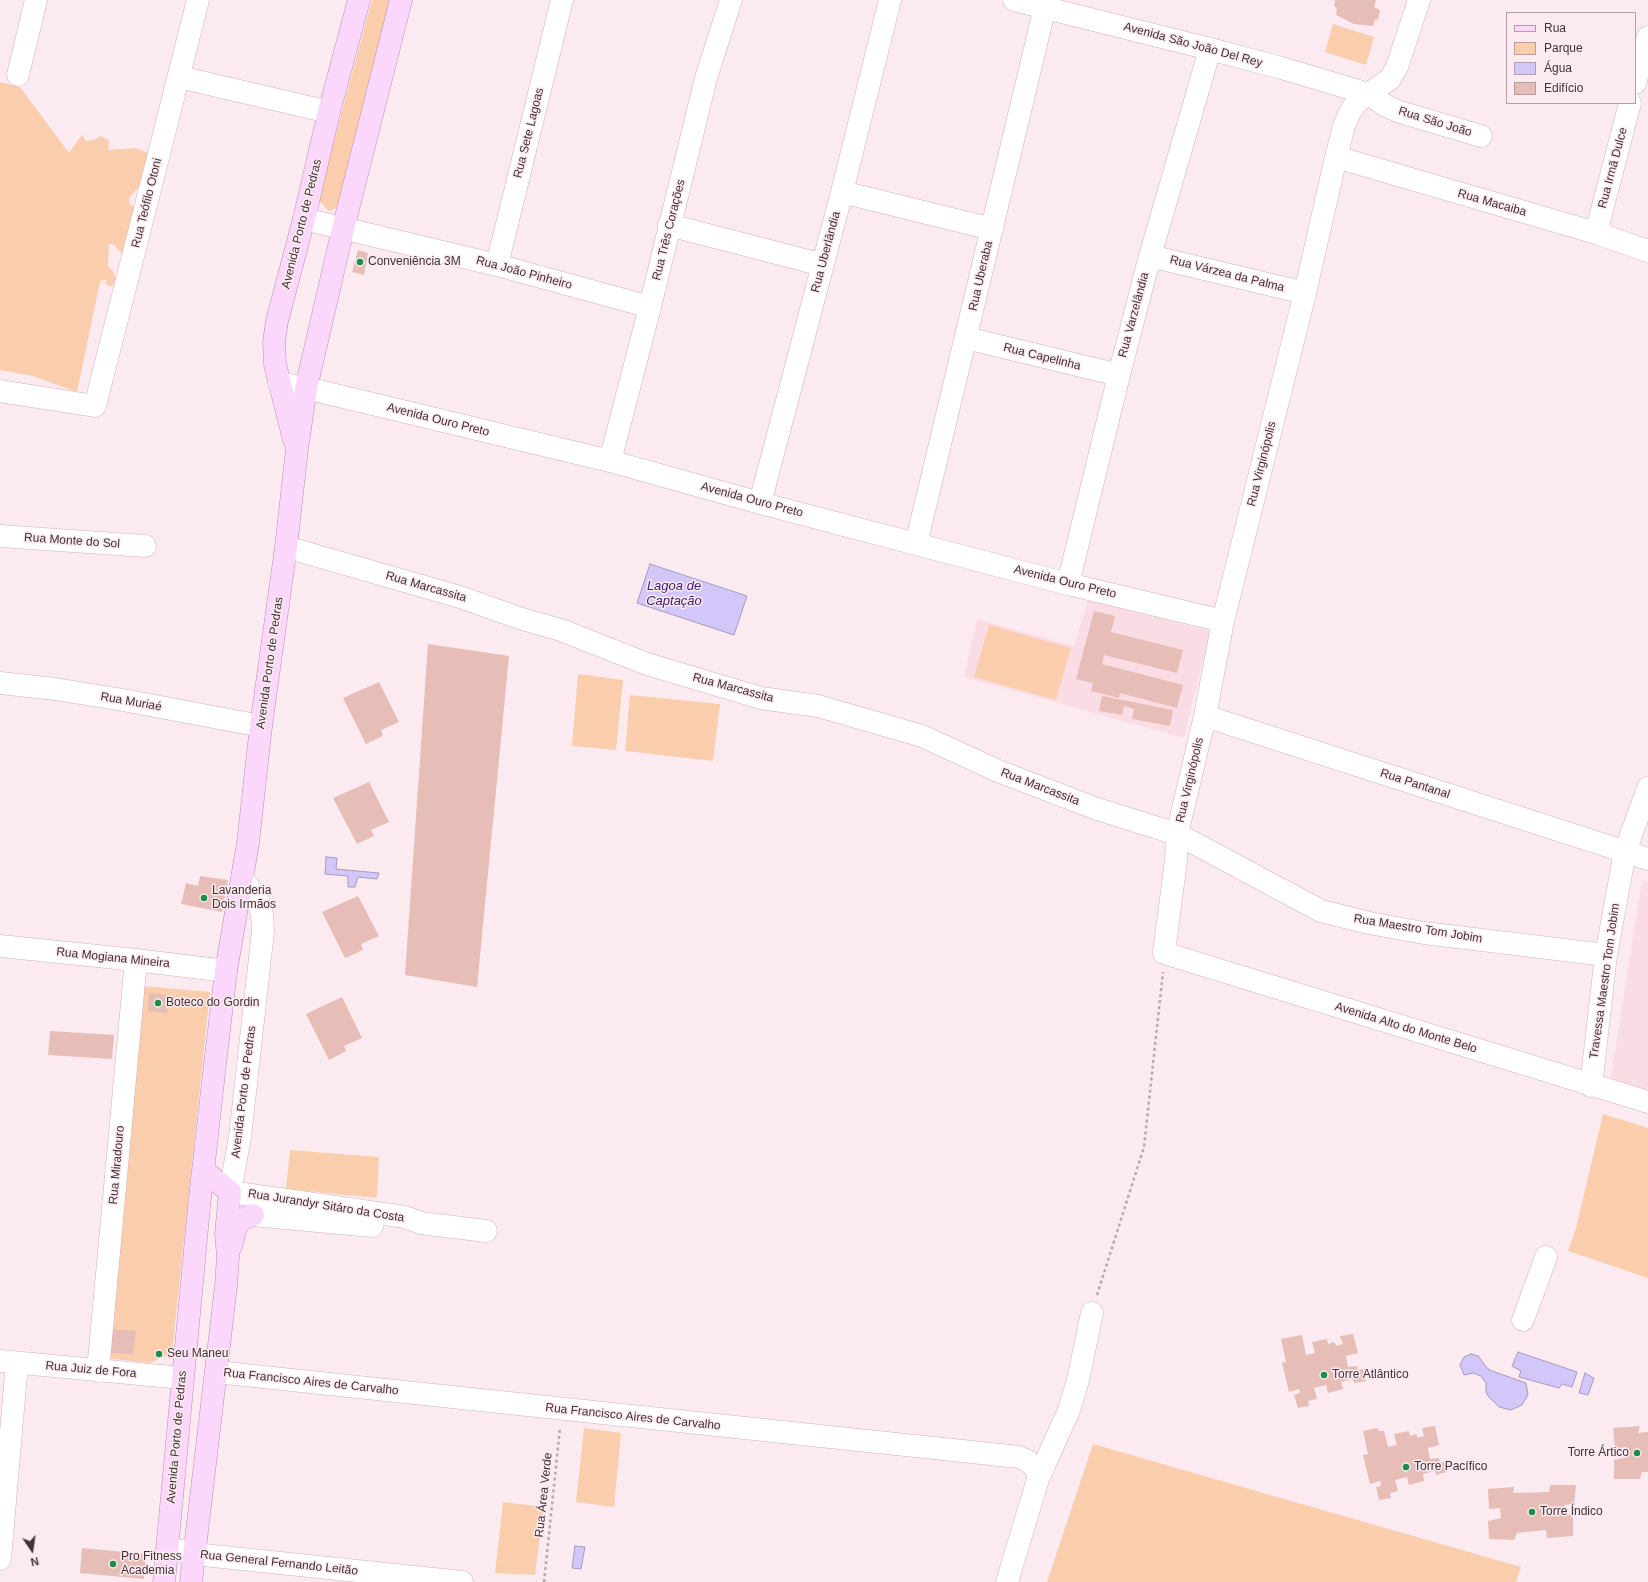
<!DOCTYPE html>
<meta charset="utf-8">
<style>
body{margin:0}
#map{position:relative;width:1648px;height:1582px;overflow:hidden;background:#fbebf0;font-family:Arial,sans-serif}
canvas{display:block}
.legend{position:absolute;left:1506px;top:12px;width:130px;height:92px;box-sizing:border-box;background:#fbebf0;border:1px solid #b1a1a6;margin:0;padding:5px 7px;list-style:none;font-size:12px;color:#423237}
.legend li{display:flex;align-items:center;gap:8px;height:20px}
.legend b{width:20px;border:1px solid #b1a1a6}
.north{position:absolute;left:12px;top:1530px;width:40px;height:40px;-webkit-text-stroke:3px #fbebf0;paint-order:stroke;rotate:167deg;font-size:11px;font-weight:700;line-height:16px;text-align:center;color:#423237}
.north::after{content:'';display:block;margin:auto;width:14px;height:18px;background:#423237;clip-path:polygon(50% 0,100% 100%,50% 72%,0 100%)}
</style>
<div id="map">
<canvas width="1648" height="1582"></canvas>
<ul class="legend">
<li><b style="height:5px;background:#fbd8fb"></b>Rua</li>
<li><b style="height:11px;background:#facead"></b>Parque</li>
<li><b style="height:11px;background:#d2c7f8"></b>Água</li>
<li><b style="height:11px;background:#e6bdb7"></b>Edifício</li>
</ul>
<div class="north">N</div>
</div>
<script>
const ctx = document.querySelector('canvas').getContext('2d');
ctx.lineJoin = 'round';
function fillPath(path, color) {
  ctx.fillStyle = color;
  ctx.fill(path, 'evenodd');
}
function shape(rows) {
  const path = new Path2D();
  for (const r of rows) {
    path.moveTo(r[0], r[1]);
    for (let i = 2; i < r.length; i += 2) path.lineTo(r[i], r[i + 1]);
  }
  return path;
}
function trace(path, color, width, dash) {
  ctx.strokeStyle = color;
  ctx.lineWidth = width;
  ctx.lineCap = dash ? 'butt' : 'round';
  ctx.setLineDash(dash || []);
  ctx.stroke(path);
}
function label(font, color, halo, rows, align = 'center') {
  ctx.font = font + ' Arial,sans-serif';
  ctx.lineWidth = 3;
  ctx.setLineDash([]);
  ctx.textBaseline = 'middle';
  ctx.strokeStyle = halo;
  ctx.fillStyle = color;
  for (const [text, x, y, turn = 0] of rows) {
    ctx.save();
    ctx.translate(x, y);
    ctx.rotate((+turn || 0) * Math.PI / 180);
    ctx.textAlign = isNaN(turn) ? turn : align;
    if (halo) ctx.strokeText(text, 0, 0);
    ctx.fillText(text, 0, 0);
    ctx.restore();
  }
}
const built = shape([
 [1088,600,1210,631,1184,738,964,677,977,619,1074,646],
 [1642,880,1648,882,1648,1093,1610,1082]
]);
const green = shape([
 [372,0,395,0,339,207,329,211,318,200],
 [1333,24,1374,37,1366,65,1325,52],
 [0,82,20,87,69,153,82,135,86,141,96,139,100,136,109,140,108,150,136,148,150,154,144,184,136,190,129,198,130,205,138,206,124,254,118,250,114,244,109,244,108,267,113,271,116,279,113,286,109,286,105,284,107,280,103,280,100,282,77,392,32,376,0,370],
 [989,625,1071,648,1056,700,974,677],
 [578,674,623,680,616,750,572,746],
 [630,695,720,704,713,761,625,751],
 [143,986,210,992,172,1353,150,1363,105,1358],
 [1603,1114,1648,1128,1648,1278,1568,1251,1576,1228],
 [290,1150,379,1157,377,1198,286,1189],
 [584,1428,621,1433,614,1507,576,1502],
 [1093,1444,1521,1567,1516,1582,1047,1582],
 [503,1502,544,1507,535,1575,495,1573]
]);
const water = shape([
 [650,564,747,596,734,635,637,603,650,564],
 [326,857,337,858,336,869,379,873,377,879,358,877,355,887,348,887,348,876,325,874,326,857],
 [1518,1352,1577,1372,1572,1387,1562,1384,1559,1388,1519,1377,1521,1371,1512,1366,1518,1352],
 [1471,1354,1478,1356,1487,1368,1492,1371,1526,1383,1528,1395,1522,1405,1511,1410,1499,1407,1488,1396,1486,1392,1486,1383,1481,1376,1473,1373,1464,1375,1460,1365,1464,1357,1471,1354],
 [1585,1373,1594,1378,1588,1395,1579,1393,1585,1373],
 [575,1546,585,1547,581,1569,572,1568,575,1546]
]);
const building = shape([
 [1335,0,1376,0,1374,7,1380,10,1378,20,1375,19,1373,26,1354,24,1336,15,1337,8,1334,6],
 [358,250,368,253,364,275,352,272],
 [1094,611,1115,616,1111,632,1183,650,1177,673,1104,655,1102,664,1183,685,1177,708,1120,693,1119,698,1091,691,1093,683,1076,679],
 [428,644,509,656,477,987,405,975],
 [379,682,399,722,381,730,383,736,366,744,343,698],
 [1102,696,1173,710,1170,726,1132,719,1134,709,1124,706,1122,715,1099,711],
 [369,782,389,822,371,830,374,836,357,844,333,798],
 [200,876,228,880,222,912,181,904,186,883,198,886],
 [358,896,379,936,361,944,363,950,345,958,322,912],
 [149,993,169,995,167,1013,148,1011],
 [342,997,362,1038,344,1046,346,1051,329,1060,306,1014],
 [50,1031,114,1035,112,1059,48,1055],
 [111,1329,136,1331,133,1354,109,1353],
 [1353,1334,1358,1353,1346,1356,1348,1367,1357,1366,1358,1370,1363,1369,1366,1381,1354,1383,1353,1379,1341,1382,1343,1389,1328,1393,1326,1385,1314,1388,1317,1399,1308,1401,1309,1406,1298,1408,1294,1395,1300,1393,1299,1389,1289,1392,1282,1363,1286,1362,1281,1339,1302,1335,1306,1355,1315,1353,1312,1342,1327,1339,1328,1344,1334,1342,1336,1346,1343,1344,1340,1336],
 [1435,1426,1439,1445,1428,1448,1430,1459,1439,1458,1440,1462,1445,1462,1447,1472,1436,1475,1435,1471,1423,1474,1424,1481,1409,1485,1407,1477,1395,1480,1398,1491,1390,1493,1391,1498,1379,1500,1376,1487,1381,1486,1380,1481,1370,1484,1363,1455,1368,1454,1363,1431,1377,1428,1379,1431,1384,1431,1388,1447,1397,1445,1394,1434,1409,1431,1410,1436,1416,1434,1418,1438,1424,1436,1422,1428],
 [1640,1426,1638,1433,1648,1432,1648,1472,1642,1472,1640,1479,1614,1479,1614,1460,1627,1457,1626,1447,1615,1449,1613,1428],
 [1550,1485,1576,1485,1574,1504,1564,1505,1564,1515,1573,1515,1573,1536,1547,1538,1546,1530,1517,1533,1514,1540,1489,1539,1488,1521,1501,1518,1500,1508,1489,1509,1488,1489,1514,1487,1513,1493,1549,1492],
 [82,1548,146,1554,144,1579,80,1573]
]);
const path = shape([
 [1097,1295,1144,1147,1163,972],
 [544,1582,560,1428]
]);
const minor = shape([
 [1014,0,1210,49,1278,67,1369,94,1386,106,1400,112,1481,136],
 [1419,0,1397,67,1390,79,1357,102,1350,112,1344,126,1336,157,1305,293,1223,621,1205,716,1177,834,1176,860,1164,953,1648,1102],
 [18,75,36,0],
 [179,77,329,112],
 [1635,83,1648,37],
 [1336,157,1596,233,1648,251],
 [842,192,992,229],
 [304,219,497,265,650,307],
 [669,225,823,265],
 [1596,233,1630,103],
 [1150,256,1305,293],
 [497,265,562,0],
 [966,338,1119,375],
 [279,383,306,388,610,461,760,503,1068,584,1223,621],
 [0,391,95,406,198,0],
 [610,461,650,307,706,78,731,0],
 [760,503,842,192,890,0],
 [0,536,145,546],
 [916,544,1045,7],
 [286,547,460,597,522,619,561,630,647,664,761,698,818,706,922,736,998,771,1097,809,1177,834,1321,911,1369,923,1424,933,1606,955],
 [1068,584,1119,375,1150,256,1210,49],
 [0,683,55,689,123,700,261,726],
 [1205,716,1648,859],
 [242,878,258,899,262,915,263,931,240,1137,230,1192,405,1217,421,1223,486,1231],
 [0,946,136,960,226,971],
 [1591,1086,1606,955,1625,852,1648,788],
 [253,1215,372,1226],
 [1523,1320,1546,1257],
 [0,1361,182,1378],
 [98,1371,136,960],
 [216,1372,1019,1457,1028,1461,1033,1466,1037,1471,1038,1479],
 [168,1548,194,1554,462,1582],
 [0,1559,17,1363],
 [1007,1582,1038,1479,1069,1410,1078,1380,1092,1313]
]);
const major = shape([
 [294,440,275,364,274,342,277,321,304,219,329,112,359,0],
 [231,1246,236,1227,241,1220,253,1215],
 [164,1582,199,1207,214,1073,226,971,248,843,261,726,286,547,297,449,306,388,343,229,401,0],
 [191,1582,226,1286,228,1256,226,1234,230,1192,203,1170]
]);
const markers = [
 [360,262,4,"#1b8f4a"],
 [204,898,4,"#1b8f4a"],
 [158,1003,4,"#1b8f4a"],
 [159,1354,4,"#1b8f4a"],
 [1324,1375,4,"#1b8f4a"],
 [1637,1453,4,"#1b8f4a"],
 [1406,1467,4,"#1b8f4a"],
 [1532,1512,4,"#1b8f4a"],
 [113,1564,4,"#1b8f4a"]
];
const streetNames = [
 ["Avenida São João Del Rey",1193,45,15],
 ["Rua São João",1435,122,17],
 ["Rua Sete Lagoas",529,133,-76],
 ["Rua Irmã Dulce",1613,168,-75],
 ["Rua Teófilo Otoni",147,203,-76],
 ["Rua Macaiba",1492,203,16],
 ["Avenida Porto de Pedras",302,224,-76],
 ["Rua Três Corações",669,230,-76],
 ["Rua Uberlândia",826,252,-75],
 ["Rua João Pinheiro",524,273,15],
 ["Rua Várzea da Palma",1227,274,14],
 ["Rua Uberaba",981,276,-77],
 ["Rua Varzelândia",1134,315,-75],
 ["Rua Capelinha",1042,357,14],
 ["Avenida Ouro Preto",438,420,14],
 ["Rua Virginópolis",1262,464,-76],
 ["Avenida Ouro Preto",752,500,15],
 ["Rua Monte do Sol",72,541,4],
 ["Avenida Ouro Preto",1065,582,14],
 ["Rua Marcassita",426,587,16],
 ["Avenida Porto de Pedras",270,663,-82],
 ["Rua Marcassita",733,688,15],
 ["Rua Muriaé",131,702,10],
 ["Rua Virginópolis",1190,780,-77],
 ["Rua Pantanal",1415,784,18],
 ["Rua Marcassita",1040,787,21],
 ["Rua Maestro Tom Jobim",1418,929,9],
 ["Rua Mogiana Mineira",113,958,6],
 ["Travessa Maestro Tom Jobim",1605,981,-82],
 ["Avenida Alto do Monte Belo",1406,1028,17],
 ["Avenida Porto de Pedras",244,1092,-83],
 ["Rua Miradouro",117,1165,-85],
 ["Rua Jurandyr Sitáro da Costa",326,1206,9],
 ["Rua Juiz de Fora",91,1370,5],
 ["Rua Francisco Aires de Carvalho",311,1382,6],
 ["Rua Francisco Aires de Carvalho",633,1417,6],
 ["Avenida Porto de Pedras",177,1437,-85],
 ["Rua Área Verde",544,1495,-84],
 ["Rua General Fernando Leitão",279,1563,6]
];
const poiNames = [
 ["Conveniência 3M",368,262],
 ["Lavanderia",212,891],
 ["Dois Irmãos",212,905],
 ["Boteco do Gordin",166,1003],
 ["Seu Maneu",167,1354],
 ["Torre Atlântico",1332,1375],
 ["Torre Ártico",1629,1453,"right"],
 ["Torre Pacífico",1414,1467],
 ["Torre Índico",1540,1512],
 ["Pro Fitness",121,1557],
 ["Academia",121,1571]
];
const waterNames = [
 ["Lagoa de",674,586],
 ["Captação",674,601]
];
fillPath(built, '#fadce5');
fillPath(green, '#facead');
fillPath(water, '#d2c7f8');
trace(water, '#a79abe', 1);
fillPath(building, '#e6bdb7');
trace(minor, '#d6afbc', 23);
trace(major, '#b98db5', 23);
trace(path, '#b9a9ae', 2.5, [3, 3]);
trace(minor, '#fff', 22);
trace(major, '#fbd8fb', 22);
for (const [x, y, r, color] of markers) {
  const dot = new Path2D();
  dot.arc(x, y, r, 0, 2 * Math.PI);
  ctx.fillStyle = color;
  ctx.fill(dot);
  trace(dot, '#fbebf0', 1.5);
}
label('12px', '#423237', '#fbebf0', streetNames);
label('12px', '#423237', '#fbebf0', poiNames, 'left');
label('italic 13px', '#3d1873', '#fbebf0', waterNames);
</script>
